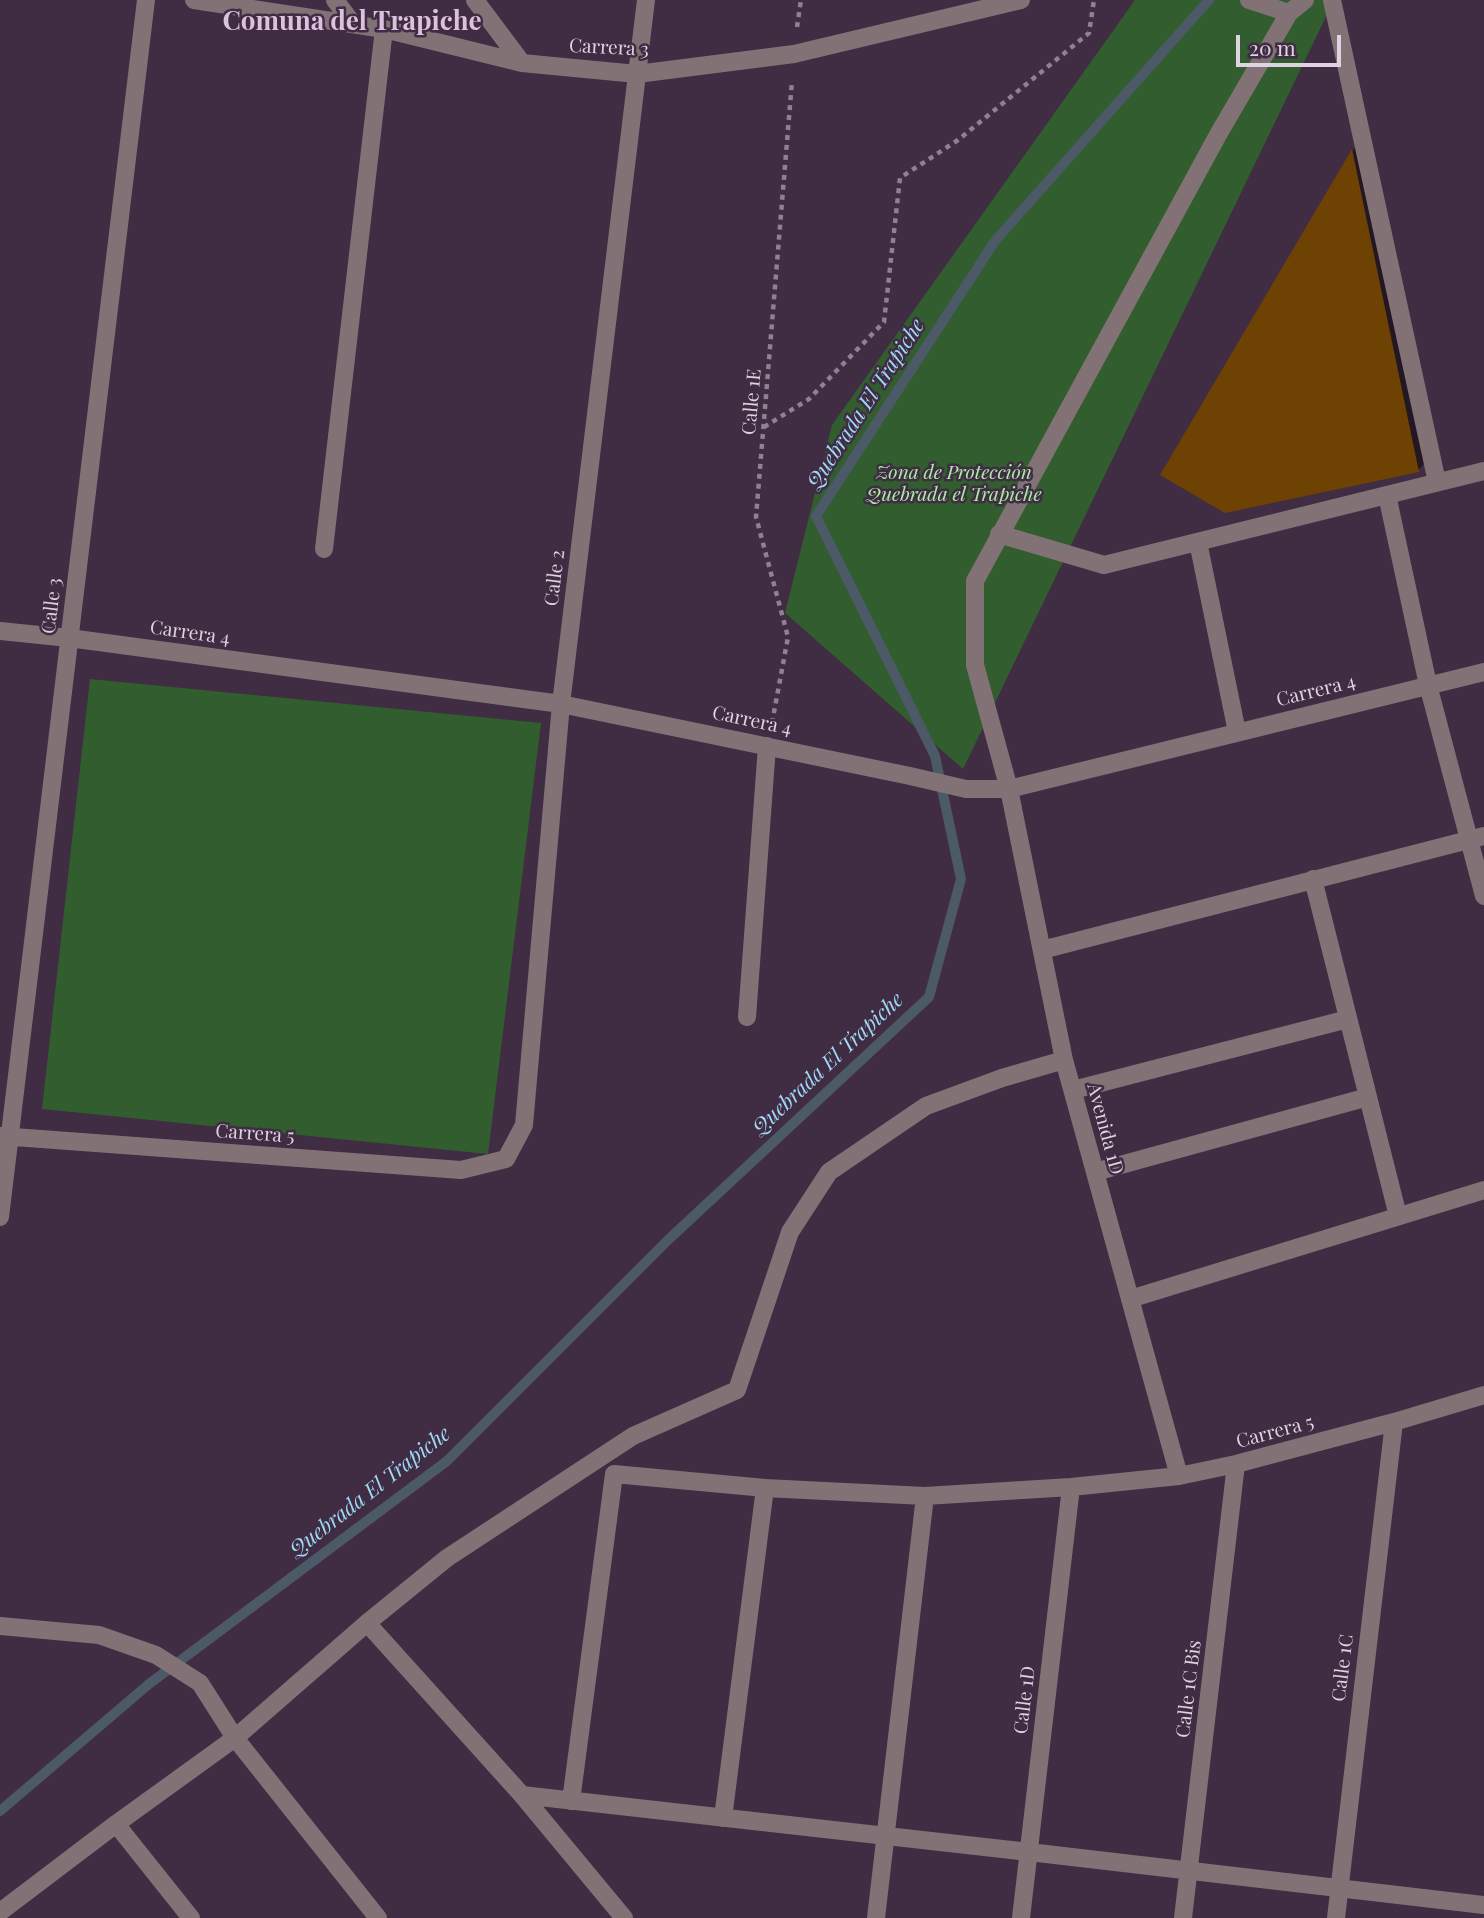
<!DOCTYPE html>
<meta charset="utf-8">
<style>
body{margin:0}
#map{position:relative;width:1484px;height:1918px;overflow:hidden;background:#402c43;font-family:"Playfair Display",serif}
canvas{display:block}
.scale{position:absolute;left:1236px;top:35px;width:105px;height:32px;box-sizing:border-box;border:4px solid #dfd2e1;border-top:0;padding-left:9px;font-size:21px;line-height:24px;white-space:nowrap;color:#dfd2e1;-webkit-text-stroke:5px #402c43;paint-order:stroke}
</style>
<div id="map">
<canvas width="1484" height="1918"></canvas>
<div class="scale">20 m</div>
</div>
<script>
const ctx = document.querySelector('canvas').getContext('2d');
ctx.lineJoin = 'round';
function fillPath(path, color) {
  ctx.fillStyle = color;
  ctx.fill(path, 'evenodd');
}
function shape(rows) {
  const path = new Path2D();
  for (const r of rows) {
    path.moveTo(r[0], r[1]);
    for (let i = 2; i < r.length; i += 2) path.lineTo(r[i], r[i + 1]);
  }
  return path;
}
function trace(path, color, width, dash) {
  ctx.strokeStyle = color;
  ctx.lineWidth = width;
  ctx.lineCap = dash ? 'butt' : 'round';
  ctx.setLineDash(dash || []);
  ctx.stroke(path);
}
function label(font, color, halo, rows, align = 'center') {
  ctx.font = font + ' "Playfair Display",serif';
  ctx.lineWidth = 5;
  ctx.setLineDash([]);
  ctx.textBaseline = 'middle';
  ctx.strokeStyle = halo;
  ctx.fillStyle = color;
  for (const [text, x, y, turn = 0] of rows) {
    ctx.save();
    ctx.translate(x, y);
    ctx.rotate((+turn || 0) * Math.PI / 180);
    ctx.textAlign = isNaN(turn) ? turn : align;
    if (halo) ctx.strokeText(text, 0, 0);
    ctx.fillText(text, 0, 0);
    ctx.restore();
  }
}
const green = shape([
 [1135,0,1334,0,963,769,785,613,832,425],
 [90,679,541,723,488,1154,42,1109]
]);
const shadow = shape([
 [1365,138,1431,457,1418,470,1163,475,1353,150]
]);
const stream = shape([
 [0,1811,149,1684,447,1461,668,1240,929,997,961,879,935,756,816,516,995,241,1209,0]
]);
const building = shape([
 [1352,149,1419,472,1225,513,1160,475]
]);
const path = shape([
 [797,27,801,0],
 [764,427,809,399,884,322,900,178,958,140,1089,33,1094,0],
 [772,723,788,637,756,517,792,81]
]);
const minor = shape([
 [194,0,384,29,522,63,637,74,794,54,1021,0],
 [335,0,353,24],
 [475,0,522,63],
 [1249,0,1289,13],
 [1332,0,1437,482],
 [1387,495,1428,685,1484,896],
 [999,534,1104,565,1484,471],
 [1198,542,1237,732],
 [324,549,384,29],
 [0,631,69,638,561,704,910,776,966,789,1009,789,1484,672],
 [1313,879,1368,1097],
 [1042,950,1484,836],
 [747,1017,767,746],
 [1073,1090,1348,1019],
 [0,1136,461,1170,506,1159,524,1125,561,704,646,0],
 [1095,1172,1368,1097,1398,1216],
 [0,1217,146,0],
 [1130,1299,1484,1190],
 [1179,1476,1064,1060,1009,789,975,665,975,581,1219,133,1289,13,1305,0],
 [367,1623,522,1795,624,1918],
 [0,1626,99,1635,156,1655,200,1683,235,1738,367,1623,447,1558,633,1436,737,1390,790,1232,829,1172,926,1106,1002,1078,1064,1060],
 [522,1795,1029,1852,1484,1905],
 [571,1801,614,1474,765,1488,925,1496,1071,1487,1179,1476,1236,1464,1394,1422,1484,1395],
 [723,1818,765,1488],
 [116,1824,191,1918],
 [0,1912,116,1824,235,1738,378,1918],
 [876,1918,925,1496],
 [1021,1918,1071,1487],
 [1183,1918,1236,1464],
 [1336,1918,1394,1422]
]);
const streetNames = [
 ["Carrera 3",609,48,3],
 ["Calle 1E",752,402,-85],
 ["Calle 2",555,578,-83],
 ["Calle 3",52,606,-83],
 ["Carrera 4",190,633,8],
 ["Carrera 4",1316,691,-14],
 ["Carrera 4",752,721,12],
 ["Avenida 1D",1105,1129,75],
 ["Carrera 5",255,1134,4],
 ["Carrera 5",1275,1432,-15],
 ["Calle 1C",1343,1668,-83],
 ["Calle 1C Bis",1189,1689,-83],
 ["Calle 1D",1025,1700,-83]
];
const parkNames = [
 ["Zona de Protección",954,473],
 ["Quebrada el Trapiche",954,495]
];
const waterNames = [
 ["Quebrada El Trapiche",866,404,-57],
 ["Quebrada El Trapiche",828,1064,-43],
 ["Quebrada El Trapiche",370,1492,-38]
];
const districtNames = [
 ["Comuna del Trapiche",352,22]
];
fillPath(green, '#315d2f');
fillPath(shadow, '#0007');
trace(stream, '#4c5966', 10);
fillPath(building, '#6e4203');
trace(path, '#908093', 4.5, [5, 5]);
trace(minor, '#837275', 18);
label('19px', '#dfd2e1', '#402c43', streetNames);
label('italic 19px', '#a9eea3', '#402c43', parkNames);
label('italic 21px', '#9ed9f6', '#402c43', waterNames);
label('bold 26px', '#dcc2df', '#402c43', districtNames);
</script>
